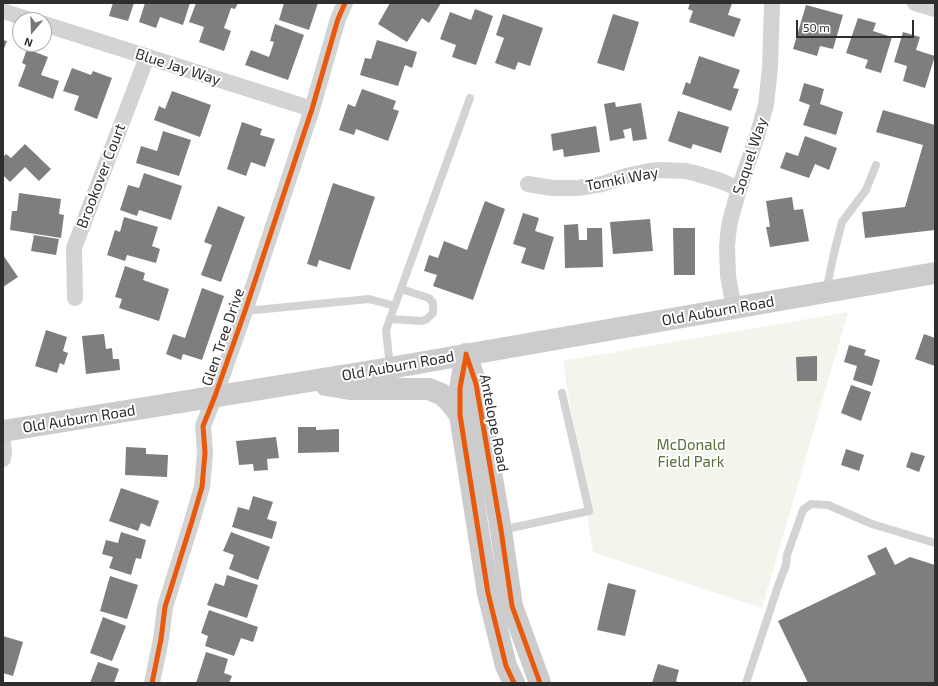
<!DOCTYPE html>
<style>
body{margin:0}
#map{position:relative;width:938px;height:686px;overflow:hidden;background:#fff;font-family:"Exo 2",sans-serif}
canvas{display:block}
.frame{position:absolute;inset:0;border:4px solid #2e2e2e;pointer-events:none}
.north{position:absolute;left:12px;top:12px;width:40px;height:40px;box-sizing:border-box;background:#fff;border:1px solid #ababab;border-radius:50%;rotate:199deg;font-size:11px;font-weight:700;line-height:16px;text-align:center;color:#2e2e2e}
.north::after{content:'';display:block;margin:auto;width:14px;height:18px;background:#777;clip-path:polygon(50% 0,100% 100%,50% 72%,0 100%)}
.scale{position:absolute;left:796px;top:20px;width:118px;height:18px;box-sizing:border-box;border:2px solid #2e2e2e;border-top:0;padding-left:5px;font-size:12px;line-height:14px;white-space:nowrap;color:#2e2e2e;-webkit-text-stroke:3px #fff;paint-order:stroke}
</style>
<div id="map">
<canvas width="938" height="686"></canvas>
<div class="frame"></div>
<div class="north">N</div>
<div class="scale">50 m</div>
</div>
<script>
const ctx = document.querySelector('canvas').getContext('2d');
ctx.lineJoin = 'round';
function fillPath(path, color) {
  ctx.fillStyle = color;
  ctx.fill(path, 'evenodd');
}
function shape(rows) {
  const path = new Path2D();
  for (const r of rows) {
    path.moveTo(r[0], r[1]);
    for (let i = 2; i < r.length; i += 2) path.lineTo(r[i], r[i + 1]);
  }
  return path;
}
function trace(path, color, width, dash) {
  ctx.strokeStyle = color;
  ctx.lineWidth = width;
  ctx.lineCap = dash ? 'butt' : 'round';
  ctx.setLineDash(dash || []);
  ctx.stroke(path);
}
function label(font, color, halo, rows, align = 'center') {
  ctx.font = font + ' "Exo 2",sans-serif';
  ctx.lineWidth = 4;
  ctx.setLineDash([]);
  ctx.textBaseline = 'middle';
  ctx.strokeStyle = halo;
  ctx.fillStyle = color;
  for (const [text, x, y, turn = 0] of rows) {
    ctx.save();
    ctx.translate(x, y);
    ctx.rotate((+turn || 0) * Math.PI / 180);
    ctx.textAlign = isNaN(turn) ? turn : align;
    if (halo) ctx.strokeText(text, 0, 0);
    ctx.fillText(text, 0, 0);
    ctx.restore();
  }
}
const green = shape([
 [848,312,762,608,593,552,563,361]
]);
const building = shape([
 [113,3,134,3,128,21,109,16],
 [145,3,190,3,183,25,160,17,156,28,139,22],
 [196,3,238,3,235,9,231,8,224,28,231,31,224,51,199,42,204,27,189,22],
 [284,3,318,3,309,30,279,20],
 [390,3,441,3,429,23,422,18,407,42,378,24],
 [690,3,732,3,728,15,741,19,734,37,689,22,693,11,688,9],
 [806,5,843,15,833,49,820,46,817,56,793,49],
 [475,9,493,16,476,65,452,57,456,45,440,39,450,12,471,20],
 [503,14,543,28,530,66,518,62,515,70,495,63,504,38,496,35],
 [613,14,639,22,624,71,597,63],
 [858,18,876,23,873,31,892,37,881,73,865,68,868,60,846,53],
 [275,24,304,35,288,80,245,65,251,50,269,57,274,42,270,41],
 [903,32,920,37,916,50,935,56,925,88,903,81,907,66,894,62],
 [3,40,7,41,3,51],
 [377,40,417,52,412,68,405,65,398,86,360,75,365,58,371,59],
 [27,49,48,57,41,75,59,81,53,99,18,86,26,65,22,63],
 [699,56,740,70,733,88,739,89,731,111,682,94,686,82,690,84],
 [72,68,91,75,93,71,112,78,97,119,74,110,79,96,63,91],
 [804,83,824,89,820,104,843,112,836,135,803,125,810,105,799,101],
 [362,89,396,101,393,109,399,111,388,141,356,129,354,135,339,130,348,104,355,107],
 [172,91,211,105,200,137,154,120,159,106,165,109],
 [615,102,616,107,641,103,647,139,633,141,631,128,623,130,625,138,610,141,604,104],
 [883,110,935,125,935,230,865,238,862,212,905,207,923,145,876,132],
 [678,111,729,127,721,153,693,144,691,149,668,141],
 [242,122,262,129,260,135,275,139,265,167,251,162,246,176,227,169],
 [596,126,600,152,564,157,563,149,553,151,551,134],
 [163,131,191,140,179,176,136,163,141,146,157,151],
 [805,136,837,148,829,170,815,164,809,178,780,168,786,152,798,156],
 [25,144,51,169,39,181,25,167,10,182,3,175,3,157,6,154,11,158],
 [144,173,182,186,171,220,139,210,137,216,120,210,128,185,139,188],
 [333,183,375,197,350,270,319,260,317,267,307,264],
 [19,193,61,199,59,214,64,215,61,238,10,230,12,211,17,211],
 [792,197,794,210,803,209,809,241,770,247,766,227,770,227,766,201],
 [485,201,505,209,473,300,433,286,437,275,424,271,429,255,438,258,444,241,467,250],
 [218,206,245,217,221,282,201,275,212,245,204,242],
 [523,213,539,218,535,231,554,237,544,270,521,263,526,248,513,244],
 [124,217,158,227,152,246,160,249,156,263,127,255,125,261,107,255,115,230,120,232],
 [650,219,653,251,613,254,610,222],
 [578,224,579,240,587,240,587,228,602,228,603,267,565,268,564,225],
 [673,228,695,228,695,275,674,275],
 [34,235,59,239,56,255,31,251],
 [3,255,18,277,3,287],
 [125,266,145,273,143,280,169,289,159,321,119,308,122,299,115,297],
 [202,288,224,296,202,360,183,354,181,360,166,354,173,334,185,338],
 [46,330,67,337,63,351,68,353,64,365,60,363,57,373,35,366],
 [104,334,106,349,112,348,113,359,119,359,120,370,86,374,82,336],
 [924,334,935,338,935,366,915,359],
 [849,345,866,350,864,355,880,360,872,386,853,380,857,366,844,362],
 [817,356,817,381,797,381,796,357],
 [851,385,871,392,861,421,841,413],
 [298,427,316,427,316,430,339,429,339,452,298,453],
 [276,437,279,458,267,459,268,470,254,471,253,464,239,465,236,441],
 [126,447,146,448,146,454,168,455,167,477,125,475],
 [846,449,864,455,859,471,841,465],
 [911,452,925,456,919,472,906,467],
 [121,488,159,501,150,527,141,523,138,531,109,521],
 [253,496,273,502,267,519,277,522,272,539,232,527,238,507,249,510],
 [121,532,146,540,141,559,136,558,131,575,109,568,113,557,102,554,106,540,118,543],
 [231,532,270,547,258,580,229,569,234,555,223,551],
 [886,547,895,565,910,557,935,565,935,683,808,683,778,621,876,574,867,556],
 [227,575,258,585,247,618,207,605,215,583,224,586],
 [110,576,138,585,127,619,100,611],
 [608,583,636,590,625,636,597,630],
 [209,610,258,627,253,642,241,638,234,656,205,646,208,636,201,633],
 [103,617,126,626,112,661,90,653],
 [3,636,23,642,13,676,3,673],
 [206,652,228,659,224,673,232,676,229,683,196,683],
 [98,662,119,669,114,683,90,683],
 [658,664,679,670,676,681,680,683,652,683]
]);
const service = shape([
 [826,291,835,249,842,222,866,190,876,165],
 [245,311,369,299,395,306],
 [390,319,422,321,427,319,433,313,433,303,429,298,401,289],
 [390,367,386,330,470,98],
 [502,530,589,511,562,393],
 [746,683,778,586,786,565,787,555,803,510,811,504,828,505,872,524,935,543]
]);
const minor = shape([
 [915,3,935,9],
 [3,11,30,20],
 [44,24,312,109],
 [528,184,552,188,578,188,602,184,626,176,649,171,661,170,686,171,698,174,721,181,739,189],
 [75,298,74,248,147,57],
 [734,308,728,276,727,247,728,235,730,221,739,189,757,136,766,105,770,68,772,3],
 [3,443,4,452,3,459],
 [152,683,161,639,165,607,192,521,202,487,205,453,203,426,215,396,245,311,312,109,338,19,345,3]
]);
const secondary = shape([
 [466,354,476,384,501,530,512,606,540,683],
 [466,355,460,388,460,415,488,593,506,666,514,683],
 [326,385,350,389,429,389,441,394,448,400,460,415],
 [3,431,390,368,935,273]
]);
const cycleway = shape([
 [466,354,476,384,501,530,512,606,540,683],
 [466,356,460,388,460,415,488,593,506,666,514,683],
 [152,683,161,639,165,607,192,521,202,487,205,453,203,426,215,396,245,311,312,109,338,19,345,3]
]);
const streetNames = [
 ["Blue Jay Way",178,67,18],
 ["Soquel Way",750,156,-72],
 ["Brookover Court",101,176,-69],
 ["Tomki Way",622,179,-11],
 ["Old Auburn Road",718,311,-10],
 ["Glen Tree Drive",223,337,-71],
 ["Old Auburn Road",398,366,-10],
 ["Old Auburn Road",79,419,-9],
 ["Antelope Road",494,423,79]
];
const parkNames = [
 ["McDonald",691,445],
 ["Field Park",691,462]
];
fillPath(green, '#f2f5eb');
fillPath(building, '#7e7e7e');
trace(service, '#d3d3d3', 8);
trace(minor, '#d3d3d3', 16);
trace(secondary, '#ccc', 22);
trace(cycleway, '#e8590c', 5);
label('15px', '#2e2e2e', '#fff', streetNames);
label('15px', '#586d37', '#fff', parkNames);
</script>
